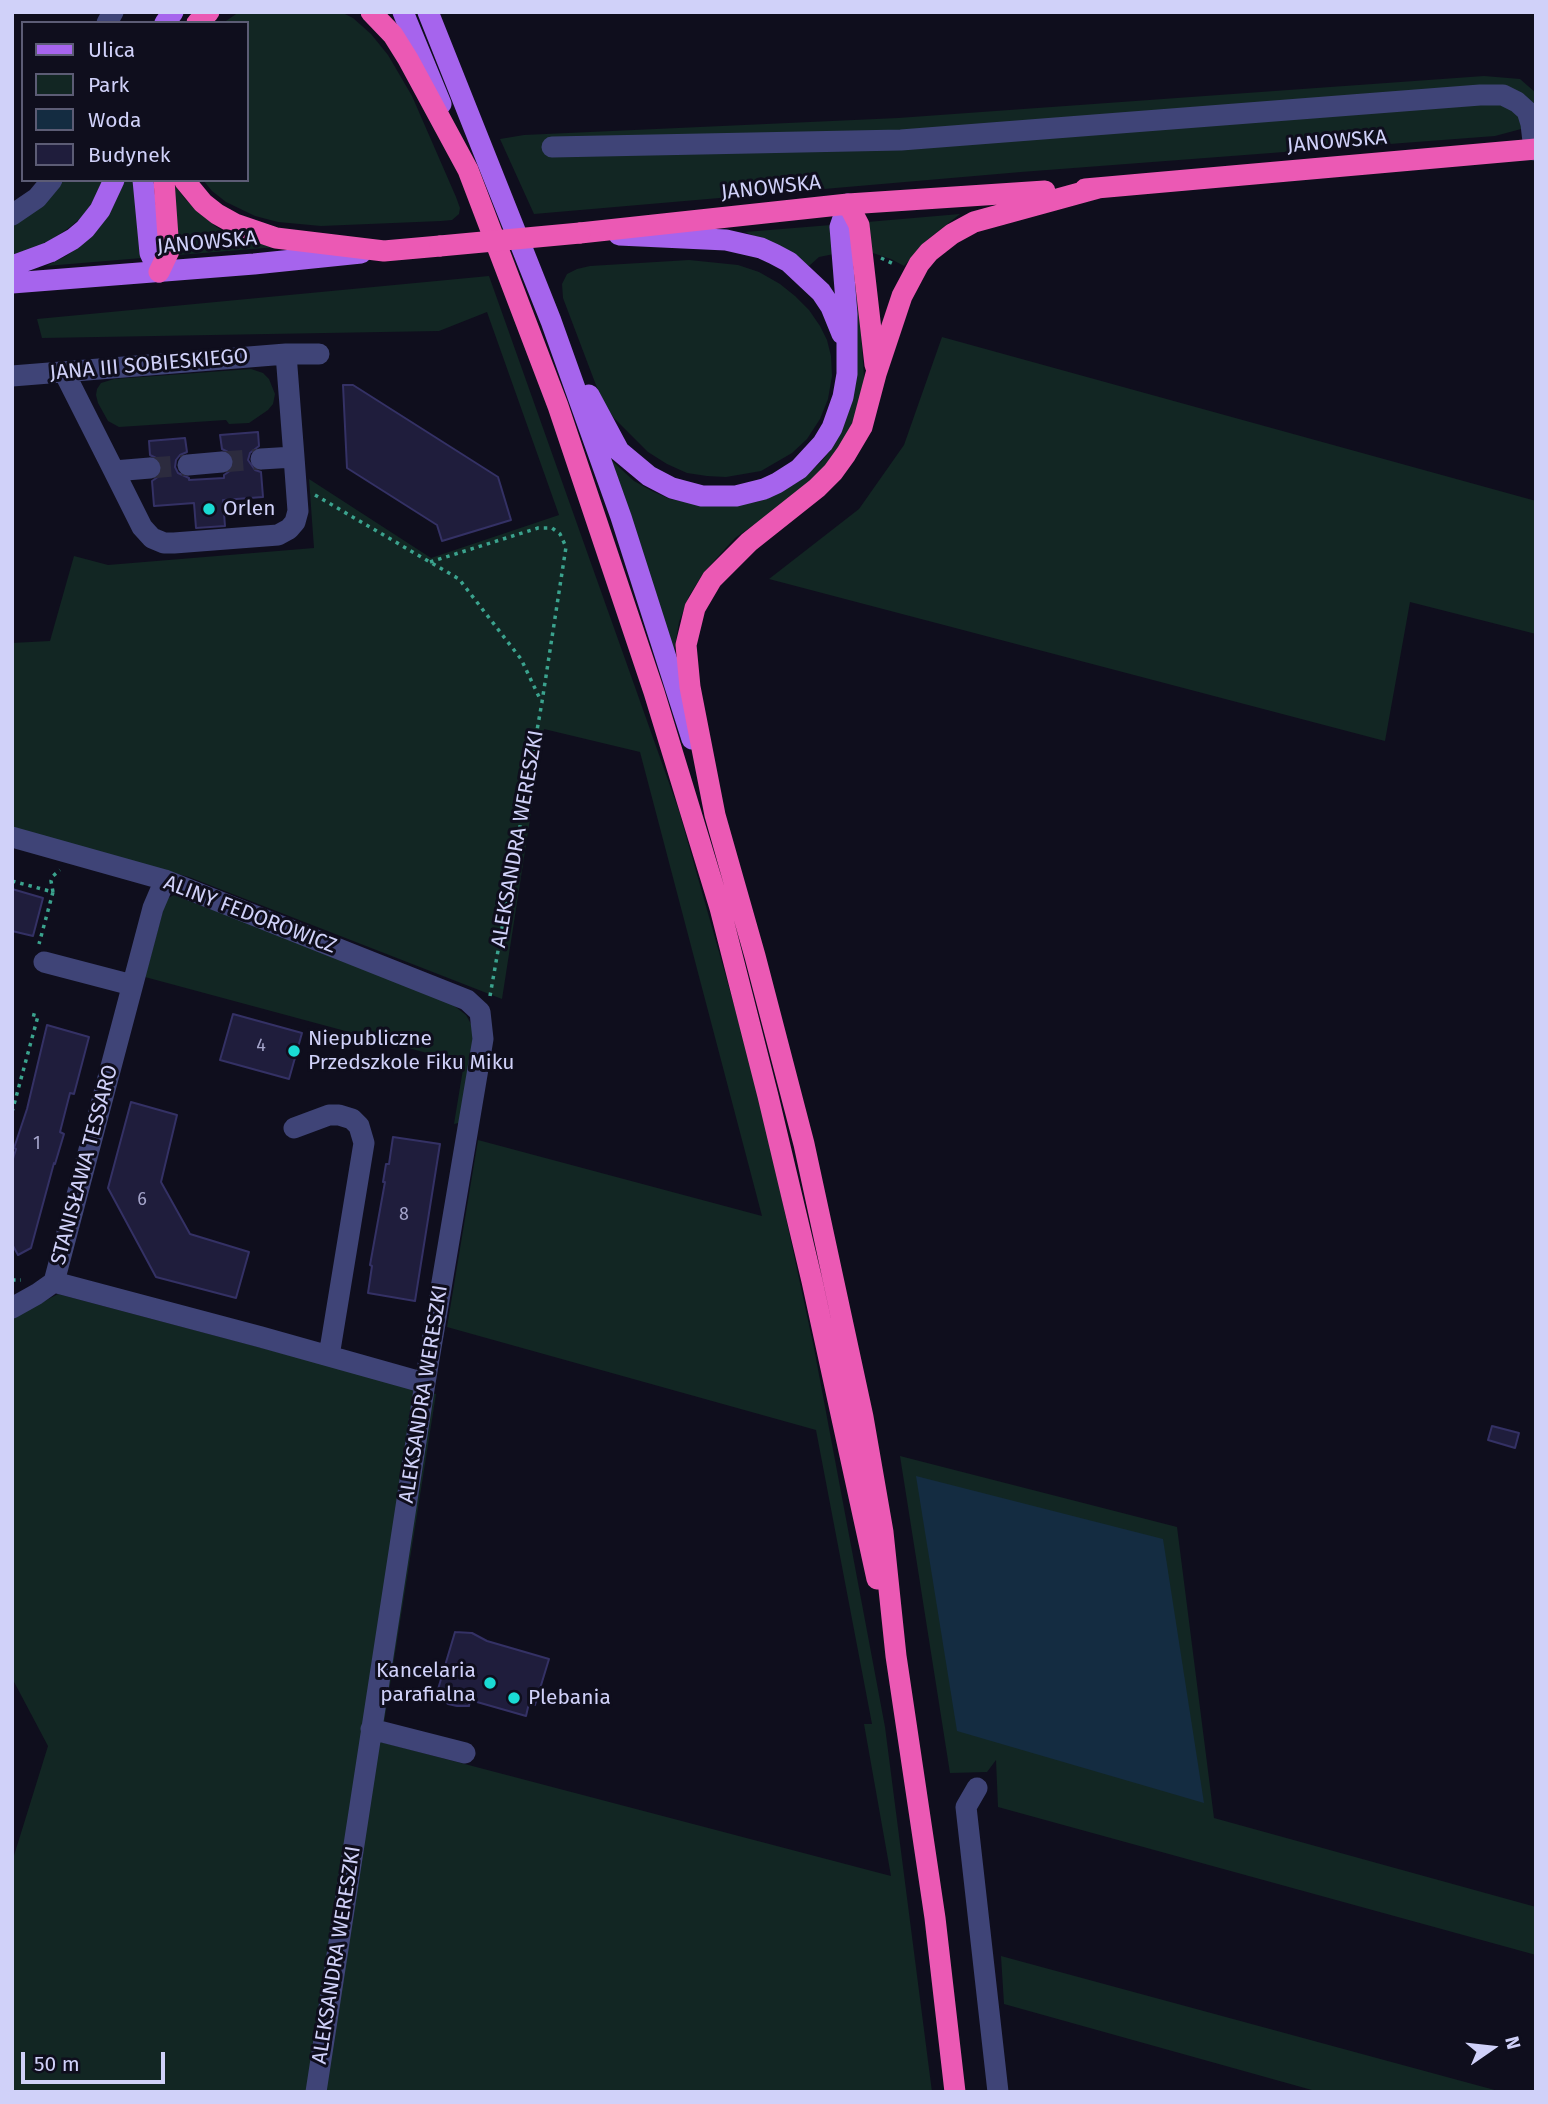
<!DOCTYPE html>
<meta charset="utf-8">
<style>
body{margin:0}
#map{position:relative;width:1548px;height:2104px;overflow:hidden;background:#0f0e1d;font-family:"Fira Sans",sans-serif}
canvas{display:block}
.frame{position:absolute;inset:0;border:14px solid #d0d1f9;pointer-events:none}
.legend{position:absolute;left:21px;top:21px;width:228px;height:161px;box-sizing:border-box;background:#0f0e1d;border:2px solid #5c5c75;margin:0;padding:9px 12px;list-style:none;font-size:21px;color:#d0d1f9}
.legend li{display:flex;align-items:center;gap:14px;height:35px}
.legend b{width:35px;border:2px solid #5c5c75}
.north{position:absolute;left:1457px;top:2013px;width:70px;height:70px;-webkit-text-stroke:5px #0f0e1d;paint-order:stroke;rotate:76deg;font-size:19px;font-weight:700;line-height:28px;text-align:center;color:#d0d1f9}
.north::after{content:'';display:block;margin:auto;width:24px;height:32px;background:#d0d1f9;clip-path:polygon(50% 0,100% 100%,50% 72%,0 100%)}
.scale{position:absolute;left:21px;top:2052px;width:144px;height:32px;box-sizing:border-box;border:4px solid #d0d1f9;border-top:0;padding-left:9px;font-size:21px;line-height:24px;white-space:nowrap;color:#d0d1f9;-webkit-text-stroke:5px #0f0e1d;paint-order:stroke}
</style>
<div id="map">
<canvas width="1548" height="2104"></canvas>
<div class="frame"></div>
<ul class="legend">
<li><b style="height:9px;background:#a664ed"></b>Ulica</li>
<li><b style="height:19px;background:#122623"></b>Park</li>
<li><b style="height:19px;background:#142c41"></b>Woda</li>
<li><b style="height:19px;background:#1f1d3c"></b>Budynek</li>
</ul>
<div class="north">N</div>
<div class="scale">50 m</div>
</div>
<script>
const ctx = document.querySelector('canvas').getContext('2d');
ctx.lineJoin = 'round';
function fillPath(path, color) {
  ctx.fillStyle = color;
  ctx.fill(path, 'evenodd');
}
function shape(rows) {
  const path = new Path2D();
  for (const r of rows) {
    path.moveTo(r[0], r[1]);
    for (let i = 2; i < r.length; i += 2) path.lineTo(r[i], r[i + 1]);
  }
  return path;
}
function trace(path, color, width, dash) {
  ctx.strokeStyle = color;
  ctx.lineWidth = width;
  ctx.lineCap = dash ? 'butt' : 'round';
  ctx.setLineDash(dash || []);
  ctx.stroke(path);
}
function label(font, color, halo, rows, align = 'center') {
  ctx.font = font + ' "Fira Sans",sans-serif';
  ctx.lineWidth = 6;
  ctx.setLineDash([]);
  ctx.textBaseline = 'middle';
  ctx.strokeStyle = halo;
  ctx.fillStyle = color;
  for (const [text, x, y, turn = 0] of rows) {
    ctx.save();
    ctx.translate(x, y);
    ctx.rotate((+turn || 0) * Math.PI / 180);
    ctx.textAlign = isNaN(turn) ? turn : align;
    if (halo) ctx.strokeText(text, 0, 0);
    ctx.fillText(text, 0, 0);
    ctx.restore();
  }
}
const green = shape([
 [239,12,341,12,353,18,371,34,388,55,412,96,456,197,460,208,459,214,452,220,441,221,321,226,278,222,255,216,226,202,212,191,203,180,247,180,247,23,223,23],
 [1484,76,1520,79,1536,93,1536,125,1495,136,1021,172,534,214,500,139,524,135,898,118],
 [58,180,103,180,91,205,83,216,70,227,51,240,29,251,12,256,12,222],
 [125,180,135,180,142,258,46,266,66,256,77,248,107,217],
 [171,180,185,199,215,226,229,235,277,247,178,255],
 [960,214,927,240,904,266,891,259,870,252,867,222],
 [831,225,834,254,819,257,809,266,792,253,745,232],
 [689,260,738,265,759,272,780,284,795,296,809,310,820,326,827,340,831,356,832,376,828,399,820,419,807,439,792,453,761,471,726,477,707,476,687,473,667,464,648,452,614,418,602,401,563,298,562,284,567,274,577,269,590,266],
 [857,275,865,392,858,414,834,456,815,477,785,503,735,538,704,572,689,596,679,622,674,652,608,457,634,481,652,491,670,499,698,504,736,505,757,502,778,493,801,480,821,462,832,448,851,276],
 [489,276,679,811,759,1093,814,1348,885,1727,932,2092,12,2092,12,1862,48,1746,12,1678,12,1318,58,1294,436,1394,381,1742,891,1876,864,1724,872,1724,816,1430,447,1327,478,1140,762,1216,640,752,544,729,502,999,189,877,12,829,12,643,50,641,74,556,108,565,314,548,309,479,431,558,559,515,487,312,439,331,42,338,37,319],
 [942,337,1536,501,1536,634,1410,602,1385,741,769,579,859,509,904,445],
 [251,369,263,373,269,379,275,394,273,404,268,410,249,423,229,424,226,420,119,427,108,421,98,403,96,395,97,389,101,383,114,379],
 [178,893,452,1004,466,1015,475,1031,463,1122,454,1124,464,1063,145,977,166,899],
 [900,1456,1177,1527,1214,1818,1536,1907,1536,1955,998,1807,996,1760,987,1772,950,1773],
 [1001,1956,1502,2092,1319,2092,1004,2004]
]);
const water = shape([
 [916,1476,1163,1539,1204,1803,957,1731]
]);
const building = shape([
 [343,385,353,385,498,477,511,520,442,541,437,525,347,468,343,385],
 [258,432,259,446,250,453,248,460,255,470,261,472,263,497,223,500,225,526,196,528,194,503,154,506,152,481,162,474,163,466,160,460,150,455,149,441,185,438,187,452,180,455,176,460,175,467,178,473,189,478,189,480,224,478,224,475,234,468,235,462,232,454,222,449,220,435,258,432],
 [12,889,43,898,33,936,12,931,12,889],
 [233,1014,302,1033,289,1079,220,1060,233,1014],
 [47,1025,89,1037,74,1094,70,1093,60,1132,64,1134,55,1164,54,1163,31,1248,18,1255,12,1244,12,1162,16,1149,14,1148,27,1109,47,1025],
 [131,1102,177,1115,161,1182,190,1234,249,1252,236,1298,156,1277,108,1188,131,1102],
 [393,1137,440,1144,415,1301,368,1293,372,1266,370,1265,385,1182,383,1182,386,1164,389,1164,393,1137],
 [1492,1426,1519,1433,1515,1448,1488,1440,1492,1426],
 [455,1632,472,1633,487,1641,549,1659,535,1705,529,1703,526,1716,470,1700,469,1706,457,1706,448,1704,436,1696,455,1632]
]);
const minorTunnel = shape([
 [222,462,261,459],
 [150,468,188,465]
]);
const path = shape([
 [881,258,896,265],
 [315,495,459,579,521,659,541,701],
 [430,562,538,528,552,528,560,534,566,547,542,702,490,996],
 [12,881,53,892,39,944],
 [53,892,51,881,53,876,60,870],
 [12,1112,38,1016,30,1014],
 [12,1280,21,1280]
]);
const minor = shape([
 [107,23,113,12],
 [552,147,901,140,1480,95,1503,95,1517,102,1527,111,1531,124,1534,150],
 [12,215,37,198,52,180],
 [64,372,114,471,150,468],
 [12,376,286,354,319,354],
 [261,459,294,457,286,354],
 [188,465,222,462],
 [114,471,142,527,152,538,164,543,174,543,278,535,289,529,295,522,298,511,294,457],
 [12,837,165,880,467,1000,480,1012,483,1039,425,1383,316,2092],
 [165,880,153,908,54,1282,261,1337,425,1383],
 [44,962,132,985],
 [294,1128,329,1115,339,1115,352,1119,359,1126,364,1143,329,1356],
 [12,1308,37,1294,54,1282],
 [371,1729,465,1753],
 [977,1788,966,1807,998,2092]
]);
const major = shape([
 [403,12,441,104],
 [428,12,551,321,621,517,692,739],
 [165,23,173,12],
 [143,180,150,253,159,272],
 [619,235,726,240,761,248,774,254,789,262,821,292,831,307,842,334],
 [12,266,50,252,73,239,85,229,100,210,114,180],
 [12,283,254,264,361,253],
 [589,395,619,451,649,476,672,488,702,496,736,496,764,489,777,483,799,469,823,443,832,428,843,397,847,374,847,314,840,227,848,204]
]);
const highway = shape([
 [371,12,393,35,408,59,468,170,558,406,654,692,720,908,768,1096,812,1281,877,1579],
 [197,23,209,12],
 [184,180,203,203,217,214,235,224,276,238,384,251,440,246],
 [1085,189,1536,149],
 [848,204,859,225,875,365],
 [580,233,848,204,1045,191],
 [159,272,169,251,164,180],
 [955,2092,935,1918,896,1656,883,1532,863,1417,804,1144,755,956,715,815,690,687,686,645,695,608,712,579,749,542,817,488,833,472,846,454,862,427,876,374,902,296,919,264,929,252,952,234,974,222,1098,188]
]);
const highwayBridge = shape([
 [440,246,580,233]
]);
const markers = [
 [209,509,7,"#1adbd4"],
 [294,1051,7,"#1adbd4"],
 [490,1683,7,"#1adbd4"],
 [514,1698,7,"#1adbd4"]
];
const numberNames = [
 ["4",261,1046],
 ["1",37,1144],
 ["6",142,1200],
 ["8",404,1215]
];
const streetNames = [
 ["JANOWSKA",1337,142,-5],
 ["JANOWSKA",771,188,-6],
 ["JANOWSKA",207,243,-5],
 ["JANA III SOBIESKIEGO",149,365,-5],
 ["ALEKSANDRA WERESZKI",518,839,-80],
 ["ALINY FEDOROWICZ",250,915,21],
 ["STANISŁAWA TESSARO",85,1165,-75],
 ["ALEKSANDRA WERESZKI",424,1394,-81],
 ["ALEKSANDRA WERESZKI",337,1955,-81]
];
const poiNames = [
 ["Orlen",223,509],
 ["Niepubliczne",308,1039],
 ["Przedszkole Fiku Miku",308,1063],
 ["Kancelaria",476,1671,"right"],
 ["parafialna",476,1695,"right"],
 ["Plebania",528,1698]
];
fillPath(green, '#122623');
fillPath(water, '#142c41');
fillPath(building, '#1f1d3c');
trace(building, '#343165', 2);
trace(minorTunnel, '#2c2b3e', 21, [21, 10]);
trace(path, '#3ba38e', 3.5, [3.5, 5]);
trace(minor, '#3f4477', 21);
trace(major, '#a664ed', 21);
trace(highway, '#eb59b4', 21);
trace(highwayBridge, '#eb59b4', 21);
for (const [x, y, r, color] of markers) {
  const dot = new Path2D();
  dot.arc(x, y, r, 0, 2 * Math.PI);
  ctx.fillStyle = color;
  ctx.fill(dot);
  trace(dot, '#0f0e1d', 2.5);
}
label('18px', '#a4a4ca', null, numberNames);
label('21px', '#d0d1f9', '#0f0e1d', streetNames);
label('21px', '#d0d1f9', '#0f0e1d', poiNames, 'left');
</script>
